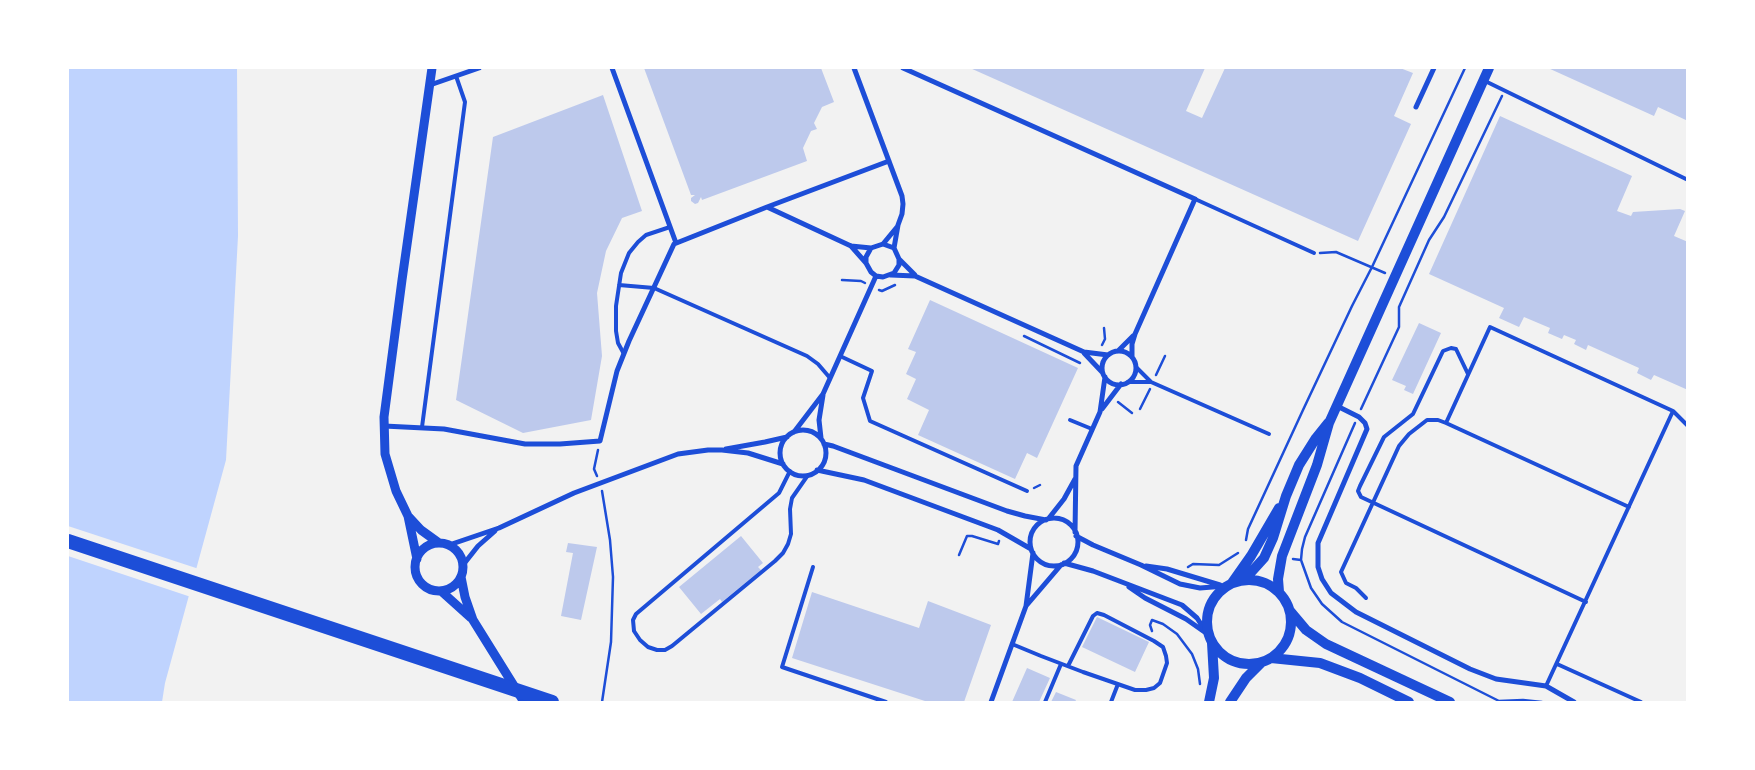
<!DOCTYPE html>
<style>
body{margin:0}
#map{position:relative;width:1755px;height:770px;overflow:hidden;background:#f2f2f2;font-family:"Varela Round",sans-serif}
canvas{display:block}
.frame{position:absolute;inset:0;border:69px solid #fff;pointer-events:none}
</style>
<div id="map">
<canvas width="1755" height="770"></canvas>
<div class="frame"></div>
</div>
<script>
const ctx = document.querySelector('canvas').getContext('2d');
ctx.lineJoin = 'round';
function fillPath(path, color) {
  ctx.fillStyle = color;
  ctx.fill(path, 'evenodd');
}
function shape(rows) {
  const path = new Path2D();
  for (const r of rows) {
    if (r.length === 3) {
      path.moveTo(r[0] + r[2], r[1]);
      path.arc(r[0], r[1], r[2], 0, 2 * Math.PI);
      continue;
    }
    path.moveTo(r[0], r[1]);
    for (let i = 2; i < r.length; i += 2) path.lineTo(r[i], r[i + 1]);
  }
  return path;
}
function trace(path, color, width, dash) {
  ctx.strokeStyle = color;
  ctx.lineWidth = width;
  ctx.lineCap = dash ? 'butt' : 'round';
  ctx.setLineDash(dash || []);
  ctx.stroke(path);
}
const water = shape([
 [68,68,237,68,238,236,226,460,165,683,162,702,68,702]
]);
const pier = shape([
 [68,526,199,569,191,597,68,556]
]);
const building = shape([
 [644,68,821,68,834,102,822,107,814,123,817,129,811,131,803,148,807,161,702,200,701,197,698,203,695,204,691,201,691,198,695,195,691,195],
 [970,68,1205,68,1186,111,1202,118,1225,68,1400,68,1413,73,1394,116,1411,124,1358,241],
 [1548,68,1688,68,1688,121,1658,107,1654,116],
 [603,95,642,211,622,218,606,251,597,293,602,356,591,420,523,433,456,400,493,137],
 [1500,116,1632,176,1617,211,1631,216,1633,212,1680,209,1685,211,1674,236,1688,242,1688,390,1654,375,1651,380,1637,373,1639,368,1588,345,1586,350,1574,344,1576,340,1564,335,1562,339,1548,333,1550,328,1524,317,1519,327,1499,318,1504,308,1429,274],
 [930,300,1078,368,1037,458,1027,453,1015,479,918,435,929,410,907,399,916,379,906,374,916,352,908,349],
 [1419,323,1441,333,1413,394,1404,390,1406,386,1392,380],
 [741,536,763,563,758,567,761,570,722,602,720,599,701,614,679,587],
 [568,543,597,547,581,620,561,616,573,553,566,552],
 [812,592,919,628,928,601,991,625,964,702,928,702,792,658],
 [1097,617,1149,642,1135,672,1082,647],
 [1027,668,1050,678,1039,702,1012,702],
 [1056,692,1076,700,1075,702,1051,702]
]);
const path = shape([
 [1320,253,1336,252,1385,273],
 [842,280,861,281,865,283],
 [879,290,882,291,895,285],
 [1024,336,1080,363],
 [1102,345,1105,339,1104,328],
 [1156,375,1165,356],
 [1118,402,1132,413],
 [1140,409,1150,389],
 [1361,409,1399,327,1399,307,1429,240,1444,217,1502,96],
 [597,476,594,469,598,450],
 [1034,488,1040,485],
 [602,491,610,540,613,577,611,642,602,702],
 [1246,540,1248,529,1303,410,1352,306,1372,267,1465,68],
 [959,555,967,536,972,536,998,544,999,541],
 [1293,559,1301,560,1311,588,1322,604,1342,622,1499,701,1523,700,1542,702],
 [1301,560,1302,549,1305,537,1355,423],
 [1188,567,1193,564,1219,565,1238,553],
 [1152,631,1150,625,1152,620,1163,624,1177,634,1192,654,1198,669,1200,684]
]);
const service = shape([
 [1485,81,1688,180],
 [1195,199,1314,253],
 [619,285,654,288,807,356,818,364,830,378],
 [624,354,618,343,616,331,616,306,621,273,629,253,638,242,646,235,670,227],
 [840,356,872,371,863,398,870,421,1027,491],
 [1136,367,1151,382],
 [1468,374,1456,349,1451,348,1443,351,1413,414,1384,437,1360,486,1358,491,1361,497,1586,602],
 [1128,382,1151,382,1269,434],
 [1070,420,1092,429],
 [1446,423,1629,507],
 [422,427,465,102,456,76],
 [790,471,779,493,636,614,633,620,634,631,640,640,648,647,657,650,665,650,672,646,775,561,783,553,788,544,791,534,790,509,792,498,808,475],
 [813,567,782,667,886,702],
 [1366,598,1356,588,1346,583,1341,572,1399,446,1409,434,1427,420,1438,420,1446,423,1490,327,1673,411,1688,426],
 [1012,644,1041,656,1083,672,1135,690,1146,690,1154,688,1160,683,1167,663,1166,656,1163,647,1154,641,1104,615,1097,613,1093,616,1068,666],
 [1557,664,1641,702],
 [1546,686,1673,411],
 [1045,702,1061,664],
 [1111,702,1118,684]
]);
const minor = shape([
 [612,68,676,243],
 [854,68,902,196,903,204,902,214,898,225,894,248],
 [903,68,1195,199,1135,334,1132,344,1132,357],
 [430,85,479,68],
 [1416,107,1434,68],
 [767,207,889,161],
 [883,244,894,248,899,259,899,265,894,273,883,277,876,276,871,272,866,263,866,257,871,248,883,244,897,227],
 [851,246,866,263],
 [899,259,915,275],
 [891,275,915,276,1084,352,1108,355],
 [1118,351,1133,336],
 [1119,368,17],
 [1084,353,1102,372],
 [1337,406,1359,417,1365,423,1367,429,1318,543,1318,567,1322,579,1331,593,1356,612,1470,669,1496,679,1546,686,1574,702],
 [1102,409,1121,384],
 [384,426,444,429,525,444,560,444,600,441,617,371,629,341,674,244,767,207,851,246,871,248],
 [803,453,23],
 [794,432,823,394,876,276],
 [821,438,819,420,823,395],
 [824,444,833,446,1007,511,1025,516,1046,520],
 [726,449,765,442,787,437],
 [817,470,864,480,998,530,1031,549],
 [1049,518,1064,499,1075,479],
 [1054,542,24],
 [1075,532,1076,466,1100,412,1105,377],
 [1076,536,1093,545,1141,565,1180,584,1200,588,1225,586],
 [449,545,499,528,574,493,678,454,708,450,722,450,748,453,783,464],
 [1064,563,1093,571,1182,605,1197,618,1208,635],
 [463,565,478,546,495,531],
 [1146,566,1167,569,1220,585],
 [1129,587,1145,598,1186,619,1206,633],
 [1026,606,1061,565],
 [991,702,1026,606,1033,553]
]);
const tertiary = shape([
 [409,517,421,530,439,543],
 [439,567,24],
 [417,559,408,516,396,491,385,454,384,417,402,280,432,68],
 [461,577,465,597,473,620,524,702],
 [441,591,471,618]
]);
const secondary = shape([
 [1245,579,1264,558,1273,538,1286,496,1299,465,1316,438,1328,423],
 [1249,622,42],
 [1232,583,1251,556,1279,508],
 [1279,592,1278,579,1282,556,1317,465,1329,423,1489,68],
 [1290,611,1306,630,1326,644,1450,702],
 [1271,658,1320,663,1360,678,1409,702],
 [1209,702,1214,678,1212,643],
 [1230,702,1246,678,1262,662]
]);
const trunk = shape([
 [68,541,552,702]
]);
fillPath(water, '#bfd3fe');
fillPath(pier, '#f2f2f2');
fillPath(building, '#bdc9ec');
trace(path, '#1d4ed8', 2.5);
trace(service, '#1d4ed8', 4);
trace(minor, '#1d4ed8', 5);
trace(tertiary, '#1d4ed8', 9);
trace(secondary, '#1d4ed8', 10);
trace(trunk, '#1d4ed8', 14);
</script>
